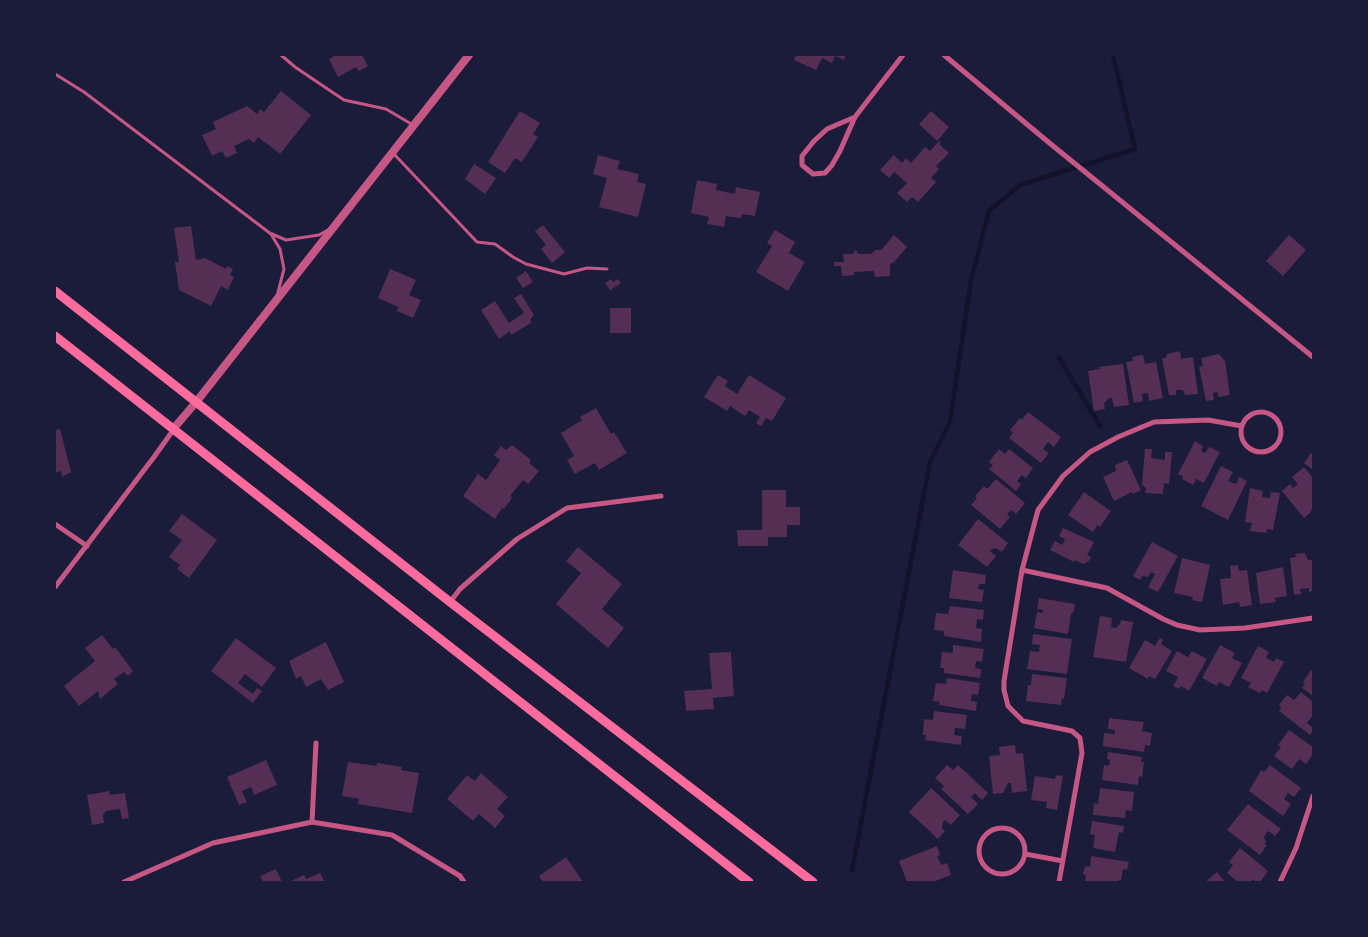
<!DOCTYPE html>
<style>
body{margin:0}
#map{position:relative;width:1368px;height:937px;overflow:hidden;background:#1b1b3a;font-family:"Archivo Narrow",sans-serif}
canvas{display:block}
.frame{position:absolute;inset:0;border:56px solid #1b1b3a;pointer-events:none}
</style>
<div id="map">
<canvas width="1368" height="937"></canvas>
<div class="frame"></div>
</div>
<script>
const ctx = document.querySelector('canvas').getContext('2d');
ctx.lineJoin = 'round';
function shape(rows) {
  const path = new Path2D();
  for (const r of rows) {
    if (r.length === 3) {
      path.moveTo(r[0] + r[2], r[1]);
      path.arc(r[0], r[1], r[2], 0, 2 * Math.PI);
      continue;
    }
    path.moveTo(r[0], r[1]);
    for (let i = 2; i < r.length; i += 2) path.lineTo(r[i], r[i + 1]);
  }
  return path;
}
function trace(path, color, width, dash) {
  ctx.strokeStyle = color;
  ctx.lineWidth = width;
  ctx.lineCap = dash ? 'butt' : 'round';
  ctx.setLineDash(dash || []);
  ctx.stroke(path);
}
function fillPath(path, color) {
  ctx.fillStyle = color;
  ctx.fill(path, 'evenodd');
}
const stream = shape([
 [1059,358,1100,426],
 [852,870,930,462,950,422,971,280,989,211,1020,185,1135,149,1113,55]
]);
const building = shape([
 [336,55,362,55,368,66,359,71,356,67,338,77,329,59],
 [796,55,846,55,844,60,835,56,832,63,822,58,816,70,794,60],
 [281,91,311,115,280,154,258,137,254,143,249,139,234,146,237,153,226,158,222,151,212,156,202,135,216,129,213,122,247,106,257,114,260,109,264,112],
 [520,111,540,123,533,134,538,137,522,162,515,158,505,173,488,162],
 [931,111,949,127,937,141,919,124],
 [939,141,941,142,939,144,949,153,936,166,939,169,931,178,936,182,918,202,912,197,907,202,897,193,907,183,894,172,889,178,880,170,894,155,902,163,906,158,911,163,925,147,930,151],
 [598,155,620,161,617,169,639,174,637,182,646,184,638,217,599,207,607,178,593,174],
 [474,164,496,178,485,194,465,179],
 [697,180,717,184,716,190,735,194,736,187,760,192,755,216,742,214,741,218,726,216,724,227,707,224,709,217,691,213],
 [543,225,565,252,552,263,541,249,546,245,535,231],
 [191,226,196,260,205,258,226,269,227,266,233,269,230,275,234,277,228,290,221,286,211,306,179,290,175,262,179,262,174,228],
 [775,230,795,242,789,253,805,262,788,291,756,272,772,246,767,243],
 [894,235,907,247,894,262,890,264,890,276,875,277,874,271,854,272,854,275,842,276,841,266,834,266,834,262,844,262,843,254,854,254,854,251,857,251,857,254,871,254,875,250,881,250],
 [1289,235,1306,250,1283,276,1266,261],
 [390,269,416,280,409,295,421,300,413,318,397,311,398,307,378,298],
 [526,271,533,282,523,288,516,278],
 [611,279,613,282,618,279,621,283,610,290,605,283],
 [521,294,534,315,530,320,531,323,511,335,510,331,499,339,481,310,495,301,509,323,524,313,514,298],
 [610,308,631,308,631,333,610,333],
 [1180,351,1181,359,1193,357,1198,394,1185,395,1183,390,1176,390,1176,395,1169,395,1162,358,1166,358,1167,354],
 [1219,354,1225,361,1230,395,1219,397,1217,392,1213,393,1214,400,1206,401,1199,367,1203,366,1201,358],
 [1143,355,1145,364,1156,362,1163,398,1149,401,1148,393,1142,394,1143,401,1134,403,1126,362,1133,361,1132,357],
 [1123,364,1129,405,1114,407,1112,398,1109,398,1104,403,1105,409,1094,411,1088,371,1100,369,1099,367],
 [718,375,728,381,725,386,737,394,749,375,786,398,772,421,766,418,761,426,756,423,760,417,749,410,745,416,730,406,727,411,704,397],
 [596,408,611,434,614,432,627,453,599,470,595,463,575,474,567,460,574,456,561,433,582,420,580,417],
 [1028,412,1061,437,1054,447,1048,442,1043,449,1049,453,1041,463,1009,438,1013,433,1010,430,1020,418,1022,420],
 [60,429,71,472,62,477,61,471,55,473,55,430],
 [1195,441,1203,446,1201,451,1205,453,1209,447,1220,452,1204,483,1196,479,1193,485,1182,479,1183,477,1178,474],
 [512,445,531,460,529,463,539,471,528,484,523,480,510,496,512,498,504,509,502,508,495,519,463,496,478,474,486,480,500,460,494,455,501,446,506,450],
 [999,449,1005,454,1009,449,1033,468,1026,478,1022,475,1017,481,1021,484,1016,491,989,469,993,465,989,462],
 [1145,449,1152,449,1151,458,1165,460,1165,452,1172,452,1169,484,1164,483,1163,494,1145,493,1146,488,1142,485],
 [1311,453,1313,455,1313,470,1304,463],
 [1127,460,1141,490,1133,494,1132,492,1114,501,1103,477,1116,471,1115,465],
 [1221,466,1233,472,1228,481,1236,484,1239,477,1247,481,1228,520,1201,506],
 [1304,467,1313,478,1313,507,1310,513,1304,518,1282,491,1290,484,1293,488,1298,484,1292,477],
 [996,479,1025,503,1016,514,1011,510,1007,514,1010,517,1000,529,971,505,977,498,975,496,984,486,987,489],
 [1250,488,1263,491,1262,497,1270,498,1271,492,1280,493,1273,530,1267,529,1266,533,1250,531,1252,523,1245,522],
 [762,490,786,490,786,507,800,507,800,525,787,525,787,537,768,537,768,546,738,546,737,530,762,530],
 [1084,492,1111,511,1100,527,1097,525,1093,532,1068,515],
 [182,514,217,540,189,578,177,569,180,565,169,557,182,540,169,531],
 [978,519,1008,543,1002,552,996,548,992,549,990,551,996,556,987,567,958,545],
 [1063,528,1094,542,1087,555,1091,557,1089,561,1083,564,1075,560,1074,562,1050,550,1055,541,1062,545,1065,539,1059,536],
 [1152,542,1178,556,1158,592,1148,587,1155,574,1151,572,1148,577,1142,576,1140,580,1133,576],
 [578,547,622,584,602,609,624,628,608,648,556,604,581,573,566,561],
 [1305,553,1308,560,1313,560,1313,591,1309,592,1309,588,1300,589,1301,594,1294,595,1290,558,1296,557,1295,554],
 [1182,558,1210,565,1202,602,1192,600,1193,597,1174,593],
 [1238,565,1239,571,1247,570,1252,605,1240,607,1239,602,1223,605,1220,579,1231,578,1230,566],
 [1283,567,1287,596,1275,598,1276,602,1260,604,1256,573],
 [953,570,986,575,985,584,979,584,978,589,984,590,982,602,949,598],
 [1039,598,1075,604,1074,611,1071,614,1068,634,1034,628,1037,612,1043,613,1043,610,1037,609],
 [950,606,984,610,983,620,977,619,976,628,982,629,981,642,944,636,944,631,934,630,936,613,948,614],
 [1100,616,1112,618,1111,627,1116,628,1120,624,1121,620,1133,622,1126,662,1093,657],
 [1033,634,1072,639,1067,674,1027,669,1030,651,1039,652,1040,645,1032,644],
 [102,635,113,649,115,647,133,671,128,676,124,672,114,679,118,684,100,699,98,691,79,706,64,686,95,661,85,648],
 [236,638,276,668,262,687,245,674,238,683,253,694,257,688,262,691,253,703,211,671],
 [1160,638,1163,640,1161,644,1172,651,1155,679,1149,676,1148,679,1129,668,1145,640,1155,646],
 [326,642,344,682,328,690,321,679,306,687,301,676,296,679,289,661],
 [953,645,984,649,982,662,976,661,975,668,981,669,980,678,944,673,944,668,940,668,942,652,953,653],
 [1220,645,1235,653,1232,658,1242,663,1229,687,1219,682,1217,686,1202,678],
 [1258,646,1269,652,1266,658,1274,662,1276,658,1284,662,1267,693,1262,690,1260,693,1248,687,1251,683,1241,678],
 [1177,651,1188,657,1192,651,1207,659,1189,691,1181,686,1179,689,1173,686,1178,677,1166,671],
 [731,652,734,696,713,698,714,709,686,711,684,691,712,689,709,653],
 [1311,670,1313,672,1313,696,1302,688,1305,684,1303,682],
 [1032,674,1067,678,1064,699,1062,698,1061,705,1026,701,1028,685,1031,685],
 [947,678,980,683,978,695,972,694,971,701,977,702,976,711,939,705,940,702,933,701,936,683,946,684],
 [1301,692,1313,702,1313,715,1307,723,1313,728,1313,731,1310,735,1279,711,1281,707,1279,705,1287,695,1294,700],
 [934,711,967,715,965,729,955,728,954,735,962,736,961,745,925,740,926,735,923,735,924,719,933,720],
 [1109,718,1144,722,1142,731,1152,733,1150,746,1145,745,1144,752,1103,746,1104,733,1115,734,1115,730,1108,729],
 [1289,730,1313,747,1313,754,1306,764,1299,759,1292,769,1274,756,1281,747,1278,745],
 [1015,745,1016,754,1023,753,1027,791,1012,793,1011,783,1008,783,1003,793,993,794,989,756,1000,755,999,747],
 [1108,752,1142,757,1141,762,1144,762,1142,777,1139,776,1138,785,1102,780,1104,765,1109,766,1110,760,1107,759],
 [266,760,277,785,254,795,251,787,242,791,247,802,239,805,227,777],
 [348,762,377,766,377,763,402,767,401,770,419,773,412,813,358,804,359,799,342,796],
 [947,765,953,770,958,765,988,793,982,800,975,793,971,797,978,804,968,814,941,789,944,786,935,778],
 [1270,765,1301,788,1294,797,1288,793,1284,799,1291,804,1283,816,1249,791,1261,770,1264,772],
 [481,773,508,797,497,809,505,816,495,828,479,814,473,821,447,799,467,775,475,781],
 [1056,775,1063,776,1057,810,1046,808,1047,802,1031,800,1035,776,1055,779],
 [931,788,960,815,951,825,945,820,943,822,942,828,945,831,938,839,909,812],
 [1100,788,1134,792,1132,811,1126,810,1125,818,1093,815,1094,803,1098,804],
 [109,791,110,795,125,793,129,818,122,819,120,809,106,811,103,815,104,823,92,825,87,795],
 [1248,804,1281,829,1275,836,1268,831,1264,837,1266,842,1264,844,1267,845,1260,855,1227,830],
 [1092,821,1124,826,1123,833,1119,832,1115,852,1093,848,1095,835,1090,834],
 [937,846,940,855,937,856,941,865,947,863,951,875,933,882,907,882,899,861],
 [1240,848,1268,871,1260,882,1256,882,1253,879,1251,882,1238,882,1227,873,1233,865,1229,862],
 [1091,856,1129,862,1127,870,1123,869,1121,880,1119,880,1118,882,1085,882,1086,875,1083,874,1085,866,1090,867],
 [566,857,583,882,543,882,539,876],
 [276,869,282,882,263,882,260,876],
 [1217,872,1225,882,1205,882],
 [320,873,325,882,289,882,304,875,306,879]
]);
const service = shape([
 [281,55,295,67,344,100,386,109,413,125],
 [55,74,84,92,271,234,280,249,284,269,277,296],
 [393,153,477,242,495,244,513,257,526,264,564,274,587,268,607,269],
 [272,234,286,240,319,235,328,230]
]);
const minor = shape([
 [944,55,1047,141,1313,357],
 [855,117,827,129,814,141,802,156,802,165,813,174,825,173,832,165,840,151,855,117,903,55],
 [1261,432,20],
 [55,524,87,546],
 [1022,570,1107,588,1163,619,1177,625,1200,630,1245,628,1313,618],
 [55,587,154,457,174,429],
 [450,602,460,589,517,539,567,508,661,496],
 [312,822,316,743],
 [1002,851,23],
 [1025,854,1063,861],
 [124,882,213,843,312,822,392,835,460,876,464,882],
 [1059,882,1082,753,1080,738,1072,731,1023,721,1008,706,1004,690,1004,681,1022,570,1038,510,1063,476,1090,452,1118,437,1154,422,1208,420,1242,426],
 [1280,882,1296,848,1313,796]
]);
const tertiary = shape([
 [174,428,197,401,469,55]
]);
const secondary = shape([
 [55,291,450,602,813,882],
 [55,336,749,882]
]);
trace(stream, '#12122b', 4.5);
fillPath(building, '#542f53');
trace(service, '#c65784', 3);
trace(minor, '#c65784', 5);
trace(tertiary, '#c65784', 8);
trace(secondary, '#ff6b9d', 9);
</script>
